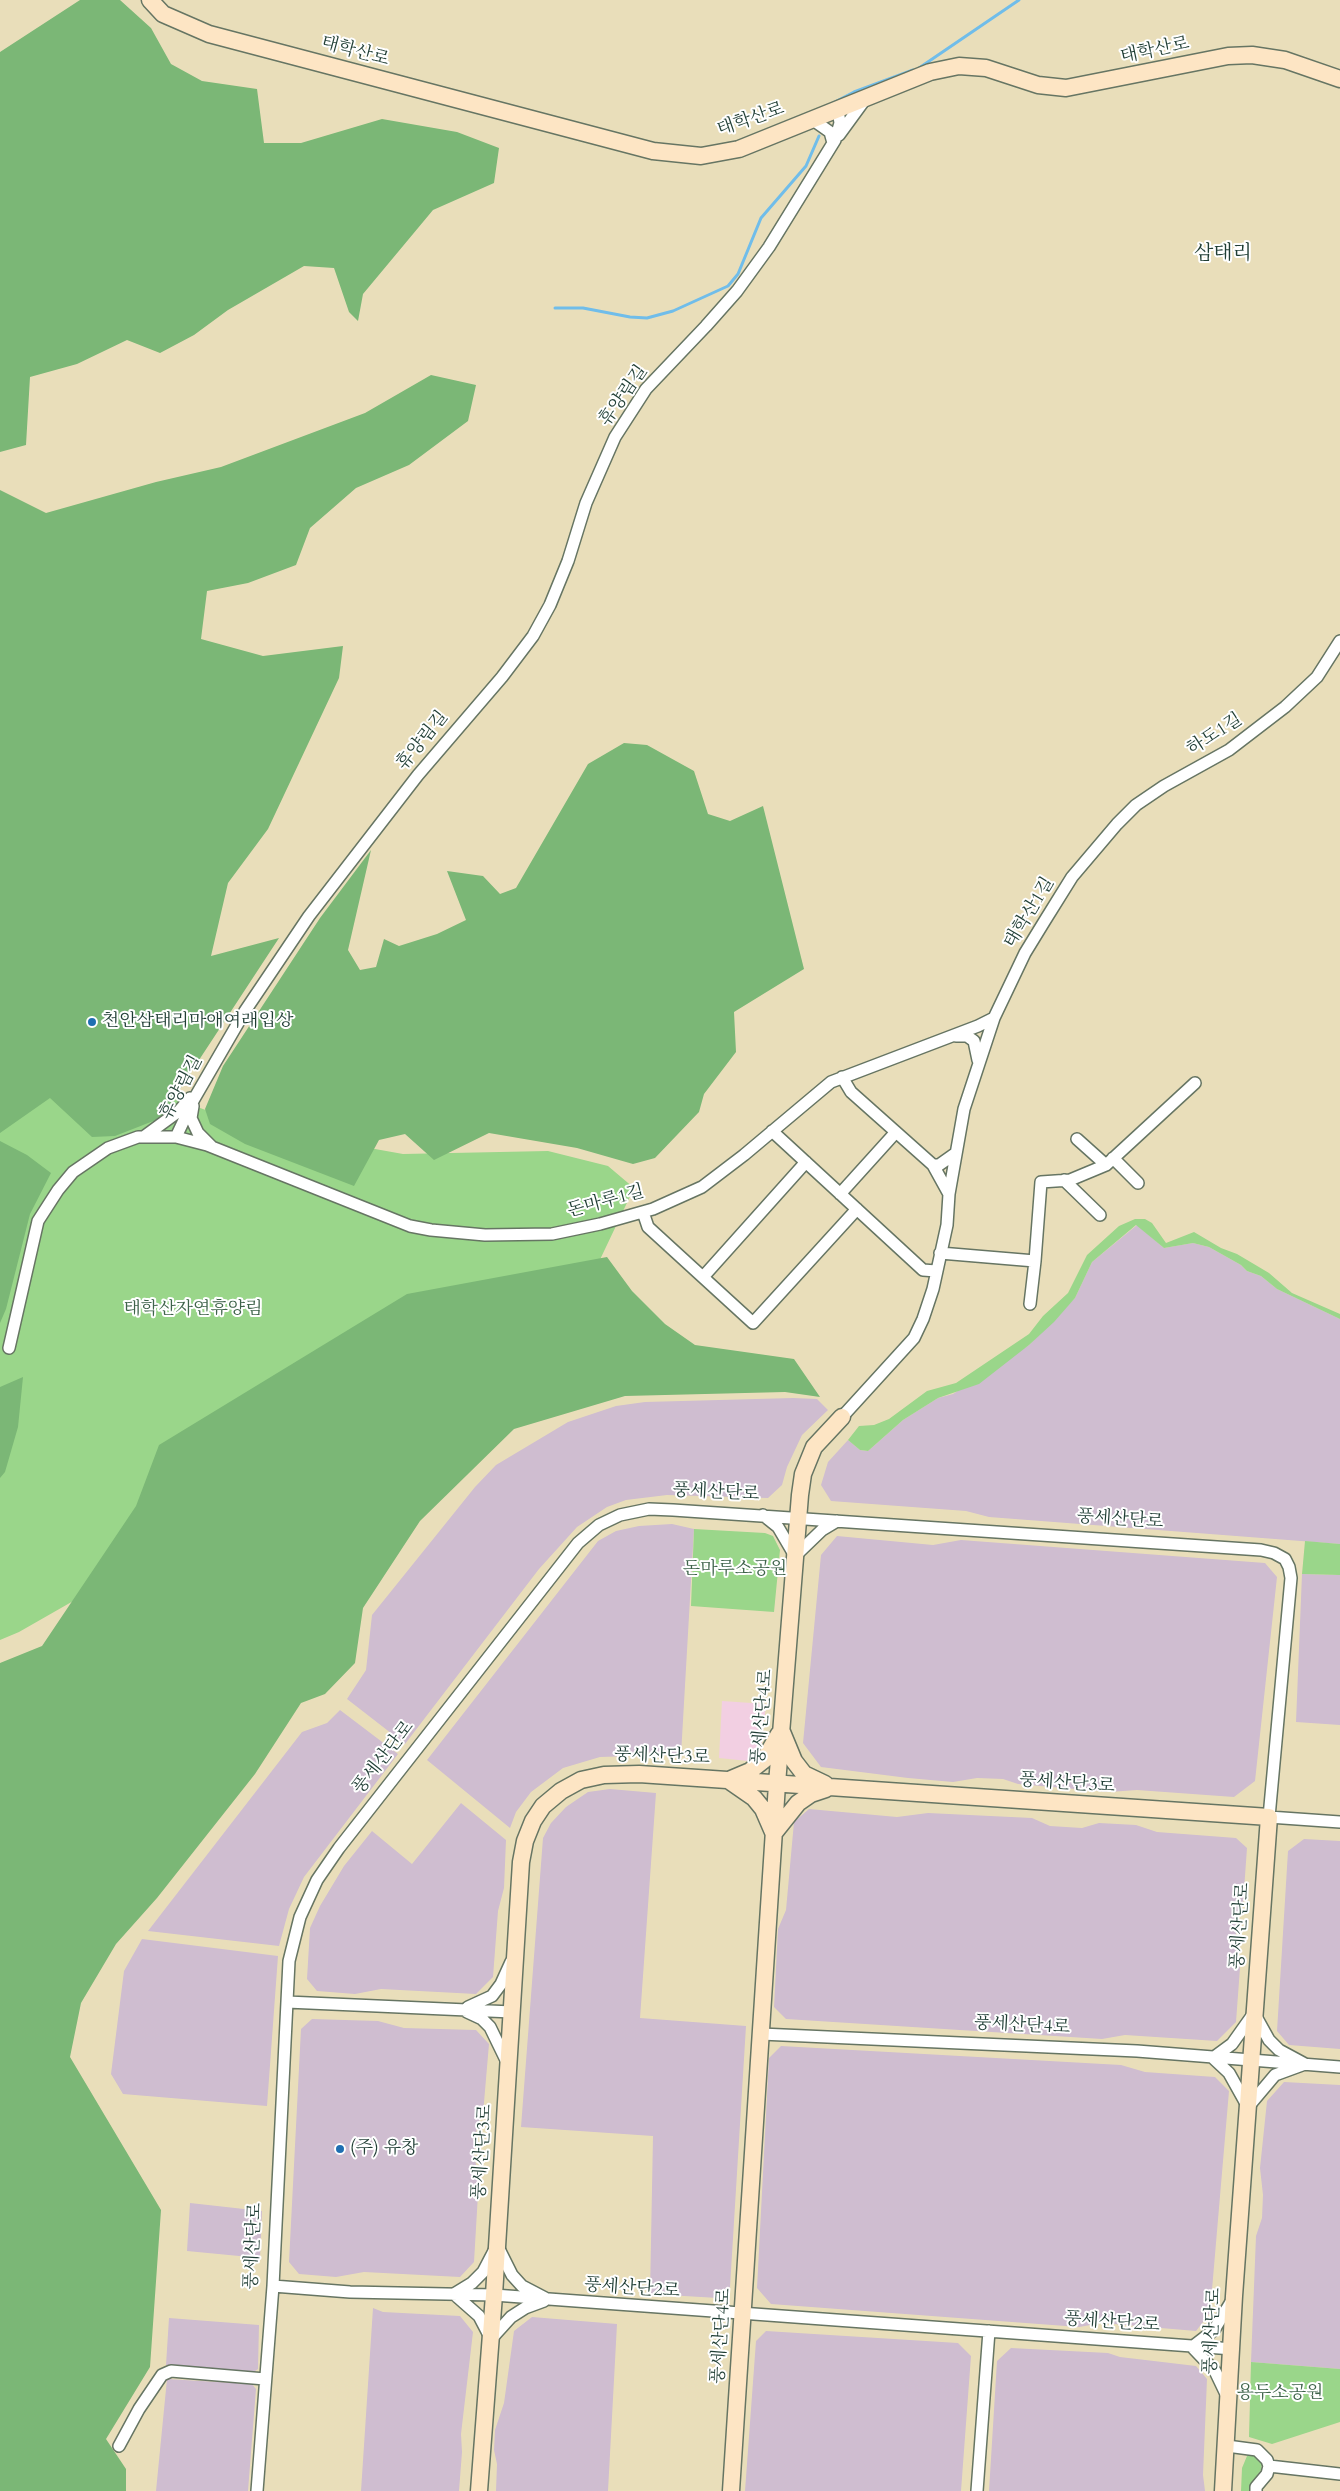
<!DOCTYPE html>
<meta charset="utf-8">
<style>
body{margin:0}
canvas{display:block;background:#e9deba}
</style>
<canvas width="1340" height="2491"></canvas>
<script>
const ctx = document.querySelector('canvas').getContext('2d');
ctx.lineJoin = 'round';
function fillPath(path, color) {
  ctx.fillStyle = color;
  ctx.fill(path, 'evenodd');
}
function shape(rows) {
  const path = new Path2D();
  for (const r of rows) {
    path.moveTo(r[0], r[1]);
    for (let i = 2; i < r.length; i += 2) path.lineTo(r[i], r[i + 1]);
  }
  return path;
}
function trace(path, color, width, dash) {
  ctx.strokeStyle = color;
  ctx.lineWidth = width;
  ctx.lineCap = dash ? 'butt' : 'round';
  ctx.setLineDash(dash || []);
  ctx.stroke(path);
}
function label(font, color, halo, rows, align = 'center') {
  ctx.font = font + ' Cardo,"Noto Serif KR",serif';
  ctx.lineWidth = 4;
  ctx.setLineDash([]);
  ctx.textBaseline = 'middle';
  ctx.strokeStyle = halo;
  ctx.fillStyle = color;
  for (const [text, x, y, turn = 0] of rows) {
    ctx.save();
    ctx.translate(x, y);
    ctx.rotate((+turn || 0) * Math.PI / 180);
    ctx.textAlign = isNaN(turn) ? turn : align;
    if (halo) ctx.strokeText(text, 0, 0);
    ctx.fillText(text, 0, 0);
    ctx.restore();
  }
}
const built = shape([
 [722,1701,766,1704,761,1750,748,1761,719,1758]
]);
const industrial = shape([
 [1137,1225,1164,1248,1193,1243,1209,1247,1241,1265,1247,1271,1261,1276,1277,1289,1340,1319,1340,1544,989,1517,966,1511,831,1501,821,1485,828,1462,848,1440,860,1450,868,1451,903,1420,938,1398,953,1394,1029,1345,1075,1298,1092,1262],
 [793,1398,817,1399,828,1410,802,1435,787,1467,782,1485,768,1498,667,1495,626,1500,607,1507,577,1527,539,1569,405,1744,347,1699,366,1670,372,1615,475,1487,496,1465,568,1422,616,1406,645,1402],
 [672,1524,694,1529,681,1755,652,1752,632,1756,600,1757,563,1768,531,1792,516,1812,510,1828,427,1760,598,1541,616,1531,639,1526],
 [837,1536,933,1545,961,1540,1265,1563,1277,1577,1255,1781,1234,1797,1137,1790,1109,1792,1018,1784,1003,1779,977,1778,953,1782,908,1778,821,1767,803,1743,821,1555],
 [1302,1574,1340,1575,1340,1725,1296,1722],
 [340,1710,398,1754,304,1877,289,1909,279,1946,148,1931,302,1732,327,1723],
 [610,1789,656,1793,640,2018,746,2026,730,2287,718,2298,650,2294,653,2136,521,2127,543,1838,551,1823,566,1807,588,1792],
 [461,1803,506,1840,504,1888,498,1911,493,1977,476,1994,381,1989,355,1994,317,1991,307,1979,310,1928,320,1906,344,1866,372,1831,412,1864],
 [809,1809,897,1817,928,1813,1032,1818,1050,1826,1082,1828,1099,1823,1136,1825,1157,1832,1236,1838,1247,1848,1243,1904,1236,1921,1236,1953,1240,1968,1236,2022,1217,2041,1125,2035,1102,2039,786,2019,774,2007,778,1929,786,1910,794,1822],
 [1304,1839,1340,1841,1340,2049,1289,2045,1277,2031,1288,1851],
 [142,1939,278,1956,267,2106,123,2094,111,2074,124,1971],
 [312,2019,378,2021,404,2028,476,2030,489,2044,483,2114,477,2125,474,2156,479,2177,474,2262,460,2277,364,2272,336,2277,299,2274,289,2262,301,2029],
 [781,2046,1121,2065,1145,2072,1215,2077,1229,2091,1210,2313,1196,2331,1102,2323,1079,2327,771,2304,757,2288,769,2058],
 [1284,2082,1340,2085,1340,2369,1251,2362,1256,2236,1262,2218,1263,2195,1260,2168,1267,2101],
 [190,2203,262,2211,260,2258,187,2251],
 [373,2308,383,2312,460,2316,473,2332,461,2434,462,2452,459,2491,361,2491],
 [532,2317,617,2324,608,2491,496,2491,497,2464,494,2450,495,2430,504,2403,514,2331],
 [169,2318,259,2325,258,2369,252,2373,166,2365],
 [766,2331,958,2343,971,2356,961,2491,745,2491,756,2341],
 [1011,2348,1108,2353,1120,2357,1196,2366,1207,2379,1203,2475,1205,2491,989,2491,997,2361],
 [167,2379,252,2384,256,2389,248,2491,156,2491]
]);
const green = shape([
 [0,1029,42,1050,252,1127,403,1154,548,1151,608,1166,634,1188,568,1327,187,1536,19,1632,0,1640],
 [1135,1219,1145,1219,1152,1223,1166,1243,1194,1232,1221,1248,1237,1254,1269,1273,1292,1293,1340,1314,1340,1319,1277,1289,1261,1276,1247,1271,1241,1265,1209,1247,1193,1243,1164,1248,1136,1225,1092,1262,1075,1298,1054,1322,1029,1345,979,1384,938,1398,903,1420,868,1451,860,1450,848,1440,859,1426,874,1425,889,1419,927,1391,956,1383,1029,1334,1043,1316,1068,1293,1087,1255,1119,1226],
 [694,1529,765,1533,773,1536,780,1550,774,1612,691,1606],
 [1305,1541,1340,1544,1340,1575,1302,1574],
 [1251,2362,1340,2369,1340,2422,1272,2444,1249,2437],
 [1247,2456,1257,2456,1262,2463,1261,2470,1252,2483,1252,2491,1241,2491,1242,2468]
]);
const forest = shape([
 [80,0,120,0,151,28,171,64,202,81,257,89,264,143,301,143,382,119,457,132,499,148,494,183,433,210,363,294,358,321,349,312,334,268,304,266,228,310,194,335,160,353,127,340,77,364,30,377,26,445,0,452,0,52],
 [431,375,476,385,468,421,409,465,356,488,310,528,296,565,248,583,207,591,201,639,263,656,343,646,339,678,268,829,228,883,211,956,279,938,161,1118,115,1136,92,1137,50,1098,0,1133,0,490,46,513,156,482,221,467,365,413],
 [624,743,647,745,694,771,708,814,730,821,763,806,804,969,734,1012,736,1052,704,1094,699,1112,655,1158,633,1164,577,1148,489,1133,434,1160,405,1134,379,1140,354,1186,245,1144,210,1124,205,1109,223,1066,320,918,371,850,348,950,360,970,376,967,384,939,399,946,437,934,466,920,447,871,483,876,500,894,516,888,588,764],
 [0,1141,27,1155,51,1173,30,1214,6,1309,0,1323],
 [607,1257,632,1291,665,1324,695,1345,794,1359,820,1397,785,1392,625,1396,514,1429,420,1521,363,1608,355,1663,325,1694,301,1703,255,1774,157,1898,116,1944,81,2003,70,2057,161,2210,150,2367,106,2439,126,2469,126,2491,0,2491,0,1663,42,1646,136,1506,159,1445,407,1294],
 [23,1377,18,1427,5,1472,0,1478,0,1387]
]);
const stream = shape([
 [919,68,1019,0],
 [831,104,854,92,913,70],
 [555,308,583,308,630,317,647,318,673,311,728,286,738,274,761,218,806,166,819,136]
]);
const street = shape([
 [813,120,830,132,833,143],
 [839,135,866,98],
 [956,1036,967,1036,974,1041,978,1060],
 [842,1077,851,1092,933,1165,949,1194],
 [193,1106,191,1118,198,1133,211,1146],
 [772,1131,923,1270,936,1271],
 [145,1136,179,1111,190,1098],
 [176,1137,207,1145,410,1226,431,1230,485,1235,552,1234,600,1224,653,1209,702,1187,744,1155,831,1082,978,1026,994,1018,1025,953,1044,922,1072,877,1117,824,1136,805,1164,786,1229,750,1285,707,1317,677,1340,641],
 [1077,1139,1106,1165],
 [1113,1158,1138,1183],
 [933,1165,939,1165,956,1153],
 [1064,1180,1100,1215],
 [840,1194,896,1132],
 [643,1212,648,1227,753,1323,857,1209],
 [940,1253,1035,1261,1041,1182,1070,1180,1106,1165,1195,1083],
 [703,1277,806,1162],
 [1030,1304,1035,1261],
 [9,1348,38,1221,58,1190,73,1172,108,1148,138,1137,176,1137,194,1099,245,1011,309,916,418,775,502,677,533,636,550,605,568,561,586,503,615,437,646,389,706,326,737,291,769,247,835,140,840,123,838,110],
 [842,1417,914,1338,923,1319,933,1289,947,1225,949,1194,964,1109,994,1018],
 [763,1515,778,1527,795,1556,822,1530,837,1521],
 [287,2002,512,2012],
 [468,2007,492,1996,501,1984,511,1962],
 [467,2012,482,2019,490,2027,507,2062],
 [1254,2013,1269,2040,1279,2050,1305,2064,1275,2075,1248,2107,1229,2073,1213,2058,1232,2044,1254,2013],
 [761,2034,1137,2051,1340,2067],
 [498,2247,512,2275,522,2286,545,2298],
 [495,2249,483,2272,472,2283,454,2294,479,2316,491,2339,511,2317,525,2308,544,2301],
 [273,2286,350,2292,494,2295,1233,2349],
 [1227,2396,1215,2371,1192,2347,1214,2330,1231,2302],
 [119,2446,139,2409,162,2375,171,2371,265,2379],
 [1227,2446,1257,2450,1267,2460,1269,2466,1267,2474,1256,2487,1256,2491],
 [1269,2466,1340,2474],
 [257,2491,273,2286,289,1961,300,1917,317,1880,339,1848,578,1543,599,1525,620,1515,649,1509,673,1510,1261,1550,1274,1553,1285,1559,1289,1567,1291,1578,1269,1817,1340,1822],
 [977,2491,989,2331]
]);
const secondary = shape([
 [150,0,163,14,209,34,653,151,701,156,739,149,930,72,959,66,986,68,1038,85,1066,88,1228,56,1252,55,1285,60,1340,79],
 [782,1732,794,1761,804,1774,825,1784],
 [731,1779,750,1771,764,1760,779,1734],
 [728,1780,754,1798,763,1809,773,1832],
 [774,1833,798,1803,811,1794,826,1789],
 [479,2491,494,2295,521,1862,525,1841,533,1821,543,1806,561,1791,581,1780,604,1775,639,1774,1269,1817,1234,2296,1223,2491],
 [731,2491,777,1784,800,1495,803,1474,814,1447,842,1417]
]);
const markers = [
 [92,1022,5,"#1f6fb2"],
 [340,2149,5,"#1f6fb2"]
];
const streetNames = [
 ["태학산로",1155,51,-12],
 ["태학산로",355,52,15],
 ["태학산로",751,120,-19],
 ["휴양림길",624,396,-55],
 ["하도1길",1215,735,-33],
 ["휴양림길",423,741,-51],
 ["태학산1길",1030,913,-59],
 ["휴양림길",182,1088,-62],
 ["돈마루1길",606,1202,-15],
 ["풍세산단로",716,1493,3],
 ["풍세산단로",1120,1520,4],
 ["풍세산단4로",763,1717,-85],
 ["풍세산단3로",662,1757,2],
 ["풍세산단로",384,1758,-52],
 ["풍세산단3로",1067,1784,4],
 ["풍세산단로",1241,1926,-86],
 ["풍세산단4로",1022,2026,3],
 ["풍세산단3로",483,2152,-86],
 ["풍세산단로",254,2246,-87],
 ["풍세산단2로",632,2289,4],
 ["풍세산단2로",1112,2323,4],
 ["풍세산단로",1213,2331,-87],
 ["풍세산단4로",722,2336,-86]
];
const poiNames = [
 ["천안삼태리마애여래입상",102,1022],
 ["(주) 유창",350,2149]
];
const parkNames = [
 ["태학산자연휴양림",193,1310],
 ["돈마루소공원",735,1570],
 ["용두소공원",1280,2394]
];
const quarterNames = [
 ["삼태리",1223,254]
];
fillPath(built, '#f2cfe2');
fillPath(industrial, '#cfbdd0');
fillPath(green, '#9ad68a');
fillPath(forest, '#7bb776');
trace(stream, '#70bdea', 3);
trace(street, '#667563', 14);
trace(secondary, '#667563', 19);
trace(street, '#fff', 11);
trace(secondary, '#fde5c4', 16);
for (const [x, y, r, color] of markers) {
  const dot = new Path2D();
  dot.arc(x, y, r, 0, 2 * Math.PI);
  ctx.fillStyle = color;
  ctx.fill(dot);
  trace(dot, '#fff', 2);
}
label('18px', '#1f3d34', '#fff', streetNames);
label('18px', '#1f3d34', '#fff', poiNames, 'left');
label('18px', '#3e634a', '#fff', parkNames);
label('20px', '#1f3d34', '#fff', quarterNames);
</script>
